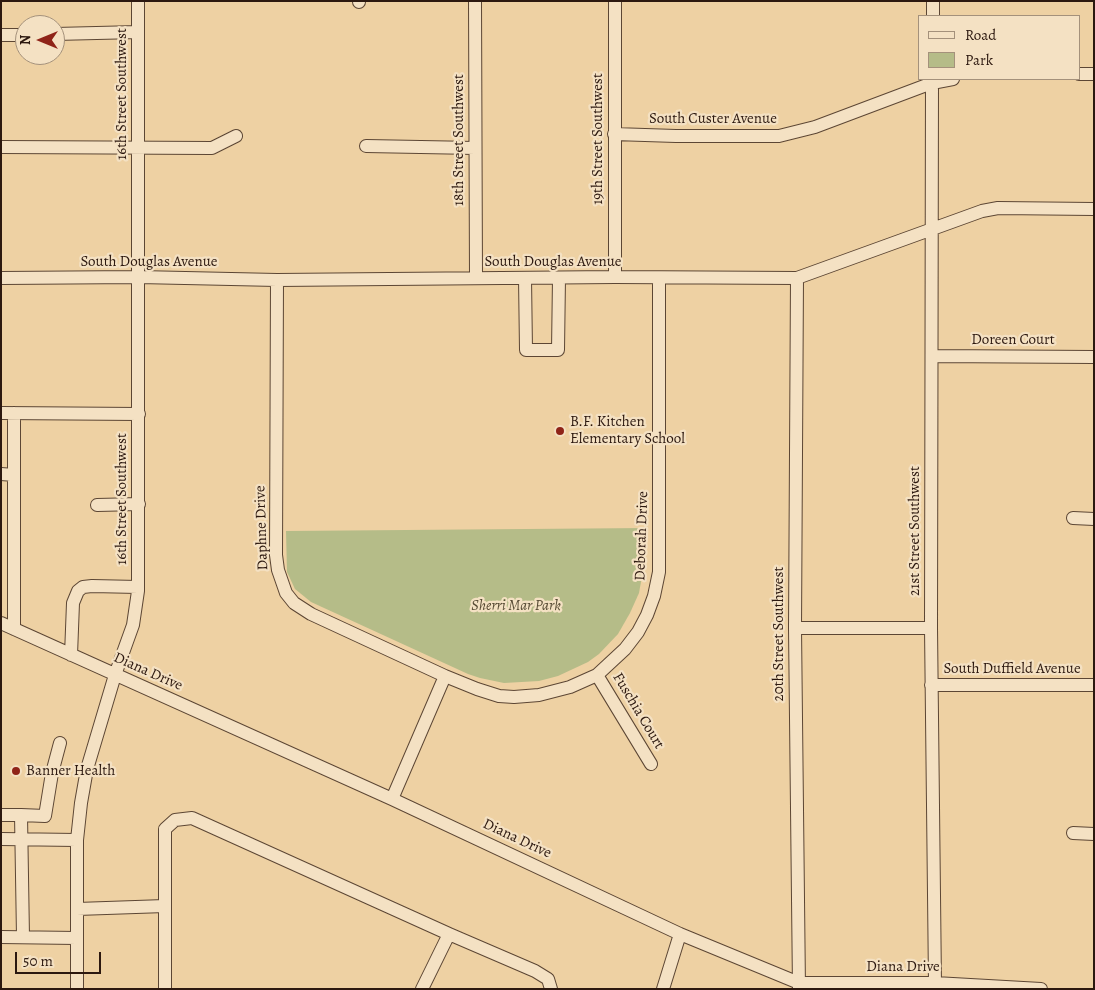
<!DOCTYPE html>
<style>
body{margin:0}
#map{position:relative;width:1095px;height:990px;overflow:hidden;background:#eed1a3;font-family:Alegreya,serif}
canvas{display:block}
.frame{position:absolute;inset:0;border:2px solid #2c180f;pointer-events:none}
.legend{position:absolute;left:918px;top:15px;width:162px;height:65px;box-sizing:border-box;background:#f4e1c3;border:1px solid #a4917b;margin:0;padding:6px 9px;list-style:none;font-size:15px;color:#2c180f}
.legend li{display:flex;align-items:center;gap:10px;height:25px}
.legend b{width:25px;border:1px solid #a4917b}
.north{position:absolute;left:15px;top:15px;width:50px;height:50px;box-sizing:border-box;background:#f4e1c3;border:1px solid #a4917b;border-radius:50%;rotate:270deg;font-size:14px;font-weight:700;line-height:20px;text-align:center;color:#2c180f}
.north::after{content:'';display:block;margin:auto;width:18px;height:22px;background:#8f2418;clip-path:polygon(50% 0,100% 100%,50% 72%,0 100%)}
.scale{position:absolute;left:15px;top:952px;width:86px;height:22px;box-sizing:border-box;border:2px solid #2c180f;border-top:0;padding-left:6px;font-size:15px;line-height:18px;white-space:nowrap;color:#2c180f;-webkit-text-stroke:4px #f4e1c3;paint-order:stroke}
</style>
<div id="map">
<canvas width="1095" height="990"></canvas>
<div class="frame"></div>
<ul class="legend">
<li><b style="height:6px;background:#f4e1c3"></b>Road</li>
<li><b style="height:14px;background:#b5bc88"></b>Park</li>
</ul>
<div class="north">N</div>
<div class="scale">50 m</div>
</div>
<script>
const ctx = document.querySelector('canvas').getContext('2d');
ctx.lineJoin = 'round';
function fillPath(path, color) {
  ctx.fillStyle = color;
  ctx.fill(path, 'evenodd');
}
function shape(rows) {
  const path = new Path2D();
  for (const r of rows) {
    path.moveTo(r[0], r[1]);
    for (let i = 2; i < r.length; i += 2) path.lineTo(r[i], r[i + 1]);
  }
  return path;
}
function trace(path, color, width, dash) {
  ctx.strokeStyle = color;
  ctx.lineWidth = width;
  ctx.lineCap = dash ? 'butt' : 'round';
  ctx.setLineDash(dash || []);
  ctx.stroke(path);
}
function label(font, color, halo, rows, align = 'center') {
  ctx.font = font + ' Alegreya,serif';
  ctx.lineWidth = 4.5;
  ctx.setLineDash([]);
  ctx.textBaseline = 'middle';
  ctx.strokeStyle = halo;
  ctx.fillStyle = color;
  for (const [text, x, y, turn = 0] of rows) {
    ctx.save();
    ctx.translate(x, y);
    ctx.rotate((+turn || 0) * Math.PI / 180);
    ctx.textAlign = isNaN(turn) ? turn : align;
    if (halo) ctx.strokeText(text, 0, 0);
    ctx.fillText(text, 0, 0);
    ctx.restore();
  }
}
const green = shape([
 [646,528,644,565,639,593,630,613,618,634,599,654,588,662,558,676,539,681,504,683,480,678,468,674,311,602,295,589,287,572,286,531]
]);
const minor = shape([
 [475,1,476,278],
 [359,2,359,1],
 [933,16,933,1],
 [55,34,138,32],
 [1,35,25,35],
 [1079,74,1094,74],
 [932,79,931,628,935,983],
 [614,134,676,136,779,136,815,127,932,83,953,79],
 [366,146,475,148],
 [1,147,212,148,236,136],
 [615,277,615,1],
 [1,278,139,277,277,280,615,277,797,278,982,211,998,208,1094,209],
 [525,278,526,350,558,350,559,278],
 [797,278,795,628,799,989],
 [277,280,276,555,278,570,286,593,294,603,311,614,445,676,477,689,499,696,514,697,539,695,570,687,597,675,625,649,638,632,647,615,654,596,659,572,659,278],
 [932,356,1094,357],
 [1,413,139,414],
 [1,474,14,475],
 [97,505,139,504],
 [1073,518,1094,519],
 [1,623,392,799,680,934,799,983,935,983,1041,989],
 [795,628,931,628],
 [14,629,14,413],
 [71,655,73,603,78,591,83,587,92,586,138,587],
 [597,675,651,764],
 [931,685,1094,685],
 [392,799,445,676],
 [1,815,21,815],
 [1073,833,1094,834],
 [1,839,77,840],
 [77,909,165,906],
 [449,934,535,971,548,979,551,989],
 [1,937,77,938],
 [23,937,21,815,45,816,52,773,60,743],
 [77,989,77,840,81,803,87,769,115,675,133,625,138,591,138,1],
 [165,989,165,829,175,820,192,818,449,934,422,989],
 [663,989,680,934]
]);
const markers = [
 [560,431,5,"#8f2418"],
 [16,771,5,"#8f2418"]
];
const streetNames = [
 ["16th Street Southwest",122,94,-90],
 ["South Custer Avenue",713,119],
 ["19th Street Southwest",598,139,-90],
 ["18th Street Southwest",459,140,-90],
 ["South Douglas Avenue",149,262],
 ["South Douglas Avenue",553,262],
 ["Doreen Court",1013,340],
 ["16th Street Southwest",122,499,-90],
 ["Daphne Drive",262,528,-92],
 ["21st Street Southwest",915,531,-90],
 ["Deborah Drive",642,536,-88],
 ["20th Street Southwest",779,634,-90],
 ["South Duffield Avenue",1012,669],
 ["Diana Drive",148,672,24],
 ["Fuschia Court",638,711,59],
 ["Diana Drive",517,839,25],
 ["Diana Drive",903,967]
];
const poiNames = [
 ["B.F. Kitchen",570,422],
 ["Elementary School",570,439],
 ["Banner Health",26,771]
];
const parkNames = [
 ["Sherri Mar Park",516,606]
];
fillPath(green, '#b5bc88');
trace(minor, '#5c4634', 14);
trace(minor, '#f4e1c3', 12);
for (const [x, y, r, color] of markers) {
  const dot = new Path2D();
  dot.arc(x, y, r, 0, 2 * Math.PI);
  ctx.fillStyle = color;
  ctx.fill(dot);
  trace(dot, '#f4e1c3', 2);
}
label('15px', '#2c180f', '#f4e1c3', streetNames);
label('15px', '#2c180f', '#f4e1c3', poiNames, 'left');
label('italic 15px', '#554933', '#f4e1c3', parkNames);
</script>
